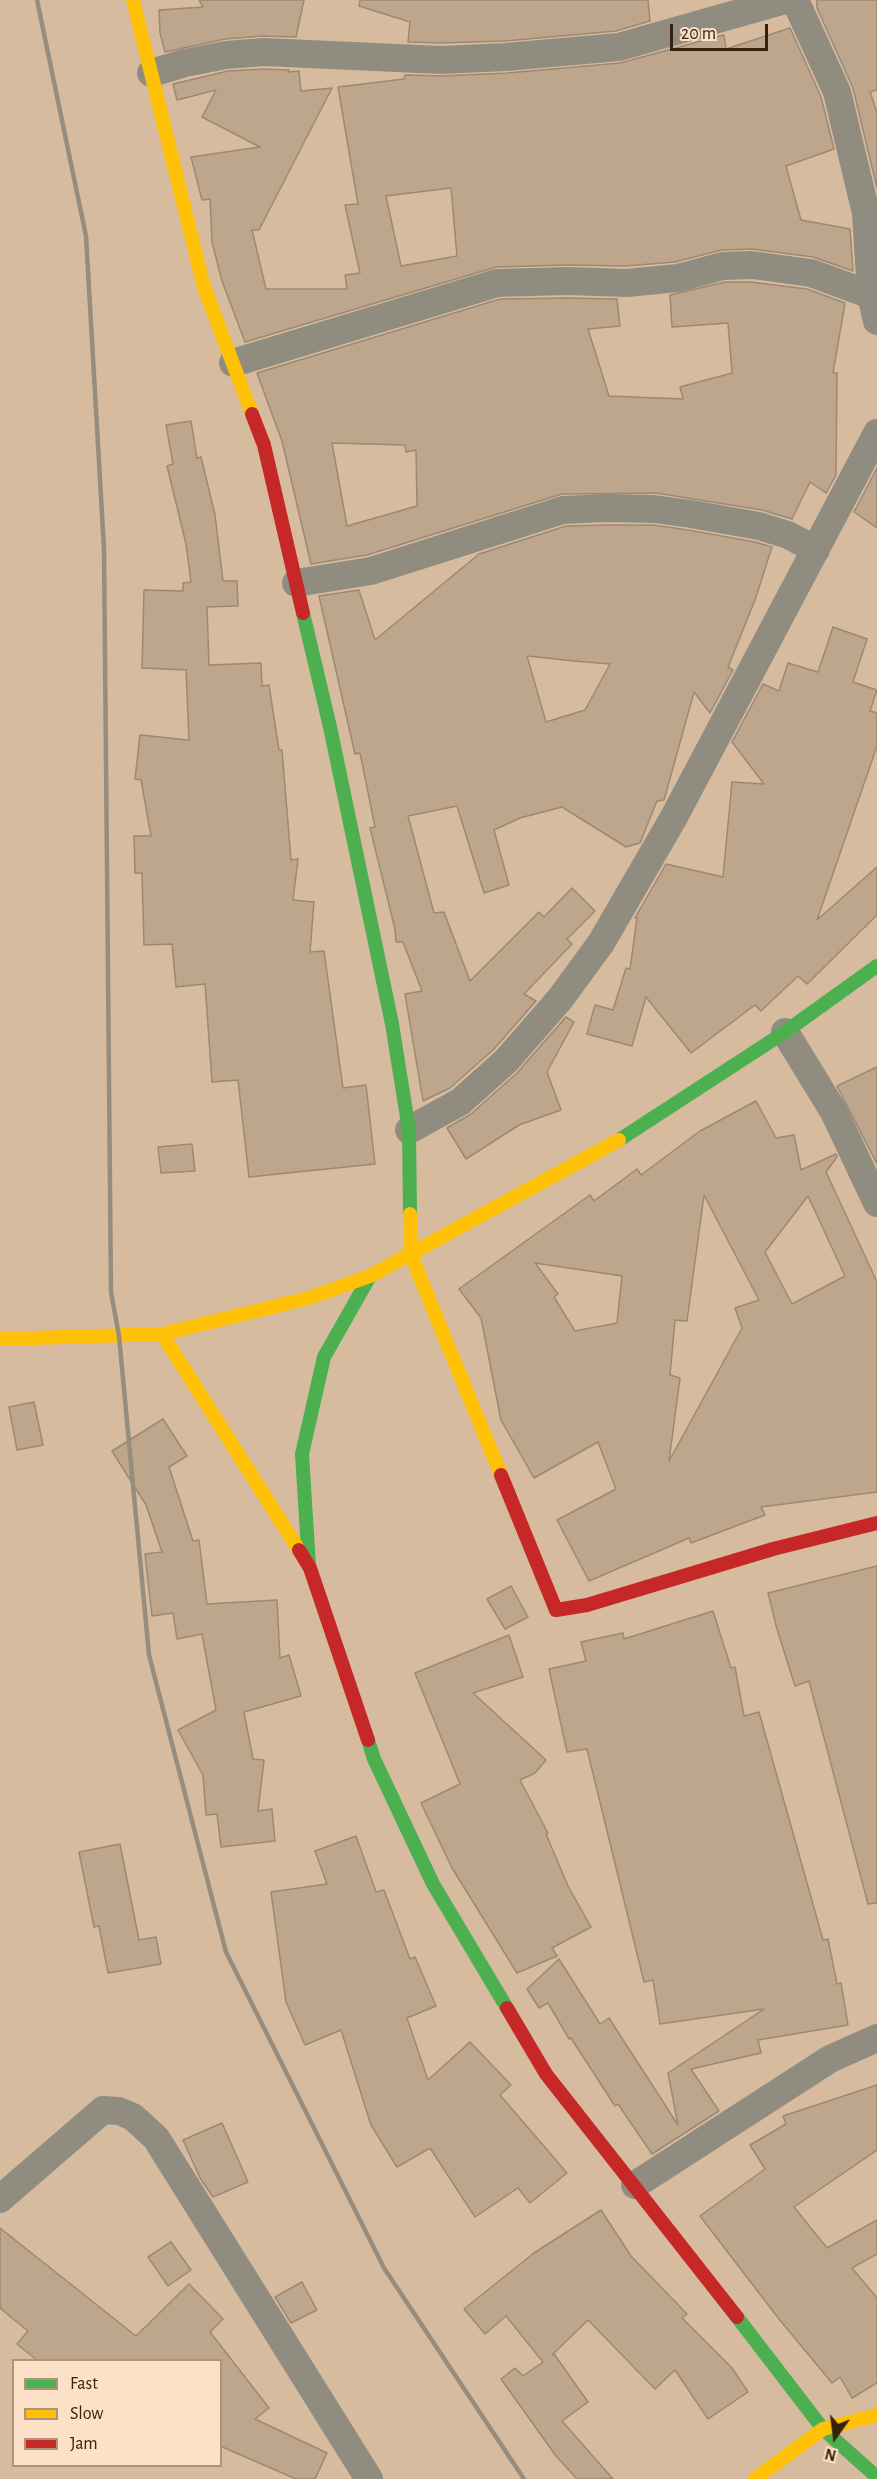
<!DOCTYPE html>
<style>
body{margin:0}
#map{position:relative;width:877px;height:2479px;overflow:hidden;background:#d7bb9f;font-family:"Alegreya Sans",sans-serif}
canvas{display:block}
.legend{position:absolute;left:12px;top:2359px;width:210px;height:108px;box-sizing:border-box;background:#fce1c7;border:2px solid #ac947c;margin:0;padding:8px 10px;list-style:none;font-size:18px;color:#35210c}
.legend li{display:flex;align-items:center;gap:12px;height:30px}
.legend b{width:30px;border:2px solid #ac947c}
.north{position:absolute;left:805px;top:2407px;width:60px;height:60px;-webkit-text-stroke:4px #fce1c7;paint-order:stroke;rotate:194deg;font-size:16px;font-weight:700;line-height:24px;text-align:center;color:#35210c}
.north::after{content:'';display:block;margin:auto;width:21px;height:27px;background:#35210c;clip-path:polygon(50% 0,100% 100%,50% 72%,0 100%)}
.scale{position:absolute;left:670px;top:24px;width:98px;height:27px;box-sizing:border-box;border:3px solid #35210c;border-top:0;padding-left:8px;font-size:18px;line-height:21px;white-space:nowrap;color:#35210c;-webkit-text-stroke:4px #fce1c7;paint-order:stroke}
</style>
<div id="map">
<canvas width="877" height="2479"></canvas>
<ul class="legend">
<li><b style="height:8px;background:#4caf50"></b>Fast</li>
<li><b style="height:8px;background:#ffc107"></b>Slow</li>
<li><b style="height:8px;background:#c62828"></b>Jam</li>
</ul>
<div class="north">N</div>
<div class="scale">20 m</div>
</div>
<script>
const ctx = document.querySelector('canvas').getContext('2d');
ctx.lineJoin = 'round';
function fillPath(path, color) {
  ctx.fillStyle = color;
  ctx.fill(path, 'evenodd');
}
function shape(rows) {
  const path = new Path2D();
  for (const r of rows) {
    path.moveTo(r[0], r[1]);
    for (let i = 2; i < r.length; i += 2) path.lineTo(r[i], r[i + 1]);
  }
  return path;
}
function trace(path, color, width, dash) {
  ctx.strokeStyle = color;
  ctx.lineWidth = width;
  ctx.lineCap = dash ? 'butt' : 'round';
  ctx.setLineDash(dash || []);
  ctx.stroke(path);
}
const building = shape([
 [199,0,304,0,296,37,263,36,225,39,165,52,160,33,159,10,203,7,199,0],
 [360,0,648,0,650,21,616,31,505,41,441,43,408,42,410,22,359,6,360,0],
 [817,0,877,0,877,90,870,92,877,113,877,188,853,88,817,8,817,0],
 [790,28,821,97,834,149,786,166,801,220,850,229,853,271,813,257,752,249,722,250,675,262,626,266,567,265,496,267,245,342,222,281,212,242,210,199,202,200,191,157,260,147,202,117,216,90,177,100,173,84,228,71,264,69,289,70,288,72,299,71,301,91,332,88,259,230,252,230,266,289,347,289,345,275,360,273,345,205,358,204,338,87,404,79,405,75,442,76,507,73,620,63,716,37,724,35,726,49,790,28],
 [451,188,457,256,401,266,386,196,451,188],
 [725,282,751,282,807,289,845,303,833,373,837,373,836,475,826,493,810,482,792,519,762,510,656,493,562,494,367,555,311,564,282,441,257,373,500,299,567,298,617,299,620,326,588,329,609,396,683,399,680,387,732,373,728,323,672,327,670,295,725,282],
 [332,443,405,445,406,452,416,450,417,506,347,526,332,443],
 [191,421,197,458,201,457,215,515,223,581,237,581,238,606,207,607,209,665,261,663,262,686,269,685,279,750,282,750,291,860,298,859,293,900,314,902,310,952,324,951,343,1088,366,1085,375,1164,249,1177,238,1080,212,1082,205,984,176,987,172,944,144,945,142,873,135,873,134,836,151,836,141,780,135,779,140,735,189,740,186,670,142,668,144,590,183,591,183,583,191,582,186,544,167,466,173,464,166,425,191,421],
 [877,468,877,528,854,512,877,468],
 [606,525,653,525,688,530,755,542,772,547,755,600,728,667,733,670,710,713,694,692,664,800,657,801,640,843,626,847,562,807,520,818,494,830,509,885,484,893,457,806,408,816,434,913,444,912,470,981,539,912,544,917,572,888,595,911,567,939,572,944,524,994,536,1001,494,1049,450,1088,423,1101,405,994,422,991,403,942,396,942,395,929,370,828,375,827,360,753,355,754,319,596,359,590,375,640,479,554,566,526,606,525],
 [527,656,574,661,610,664,585,710,546,722,527,656],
 [833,627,867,639,853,682,877,690,870,711,877,713,877,746,817,920,877,867,877,915,807,984,798,976,761,1011,755,1005,691,1053,646,997,632,1046,587,1034,595,1005,613,1010,626,968,630,969,637,918,635,918,666,864,723,877,732,782,764,784,732,742,763,684,779,691,788,663,818,672,833,627],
 [566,1017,574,1022,547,1072,561,1110,519,1125,466,1159,447,1128,471,1114,517,1073,566,1017],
 [877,1067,877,1164,837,1086,877,1067],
 [756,1101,776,1138,794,1135,801,1170,836,1154,837,1157,826,1172,877,1282,877,1492,761,1507,765,1515,691,1543,689,1538,589,1581,557,1520,616,1489,598,1442,534,1478,501,1420,481,1318,459,1289,590,1195,594,1201,637,1169,641,1175,700,1131,756,1101],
 [704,1195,759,1300,735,1308,742,1328,669,1461,680,1378,670,1375,675,1320,687,1321,704,1195],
 [808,1196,845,1276,792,1304,765,1252,808,1196],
 [535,1263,622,1276,617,1323,575,1331,554,1297,558,1294,535,1263],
 [192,1144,195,1171,161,1173,158,1147,192,1144],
 [34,1402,43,1445,17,1450,9,1407,34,1402],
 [163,1419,187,1456,169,1467,193,1541,199,1540,207,1604,277,1600,280,1658,289,1655,301,1696,244,1712,253,1759,264,1760,258,1811,272,1809,275,1841,221,1847,217,1814,206,1815,203,1775,178,1730,216,1710,202,1634,177,1639,173,1613,152,1616,145,1554,162,1552,146,1505,112,1451,163,1419],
 [877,1566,877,1903,868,1904,809,1681,795,1686,777,1629,768,1593,877,1566],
 [511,1586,528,1617,505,1629,487,1599,511,1586],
 [713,1611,731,1668,735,1667,744,1716,759,1712,823,1940,828,1939,837,1984,841,1983,848,2025,758,2040,761,2053,691,2069,719,2111,652,2154,618,2104,615,2106,571,2038,569,2039,548,2003,539,2008,527,1989,559,1959,600,2024,609,2018,678,2125,668,2073,764,2009,660,2024,653,1980,644,1982,587,1749,567,1752,549,1669,586,1661,581,1642,623,1633,624,1639,713,1611],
 [509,1635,523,1677,473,1693,546,1760,535,1773,520,1780,548,1833,546,1834,568,1886,591,1927,552,1948,557,1956,517,1973,452,1868,421,1803,460,1784,415,1673,509,1635],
 [356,1836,376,1892,384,1890,410,1959,415,1957,436,2006,407,2018,428,2080,470,2042,511,2085,500,2095,567,2173,530,2203,518,2188,475,2217,430,2148,397,2167,371,2125,341,2030,305,2045,286,2002,271,1892,327,1884,315,1851,356,1836],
 [120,1844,139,1940,156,1937,161,1964,108,1973,99,1926,94,1927,79,1852,120,1844],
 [877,2085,877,2150,794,2207,827,2248,877,2220,877,2254,852,2268,877,2298,877,2383,852,2398,840,2377,832,2383,779,2319,700,2216,765,2169,750,2145,786,2124,783,2116,877,2085],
 [222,2123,248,2182,213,2197,200,2178,183,2140,222,2123],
 [601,2210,631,2256,687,2314,682,2318,732,2368,748,2392,708,2419,675,2370,655,2389,588,2320,552,2355,554,2354,588,2402,562,2421,613,2479,577,2479,556,2456,501,2379,515,2368,523,2376,543,2362,506,2316,485,2334,464,2309,534,2253,601,2210],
 [0,2228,136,2336,189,2284,223,2319,210,2332,269,2408,255,2419,327,2453,315,2479,296,2479,220,2446,220,2361,38,2361,17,2344,28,2331,0,2308,0,2228],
 [171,2242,191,2270,168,2286,148,2257,171,2242],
 [302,2282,317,2310,291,2323,275,2297,302,2282]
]);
const street = shape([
 [795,0,837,92,866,213,871,295,877,321],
 [151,73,185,63,226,55,264,52,441,60,506,57,619,47,785,0],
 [233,363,497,283,567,281,627,283,678,278,723,266,752,265,811,273,871,295],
 [296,583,371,571,563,510,606,508,654,509,691,514,759,526,788,535,816,550],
 [785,1032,834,1112,877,1203],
 [409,1130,460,1102,506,1061,560,999,601,943,674,817,877,433],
 [635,2185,830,2059,877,2038],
 [0,2199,103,2110,119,2111,133,2117,156,2138,369,2479]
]);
const fast = shape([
 [303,613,330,727,392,1024,409,1130,410,1214],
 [619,1140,785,1032,877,966],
 [309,1566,302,1454,324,1357,370,1276],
 [368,1740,374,1759,433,1884,507,2008],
 [737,2317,823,2429,877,2477]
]);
const slow = shape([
 [133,0,204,287,252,414],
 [410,1214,411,1255,501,1475],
 [162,1334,309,1298,370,1276,619,1140],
 [0,1339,162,1334,299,1550],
 [755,2479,823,2429,877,2415]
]);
const jam = shape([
 [252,414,264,445,303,613],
 [501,1475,556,1610,587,1605,773,1549,877,1523],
 [299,1550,310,1568,368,1740],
 [507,2008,546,2074,737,2317]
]);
const rail = shape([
 [37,0,86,236,104,549,111,1292,119,1336,149,1655,226,1952,384,2268,524,2479]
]);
fillPath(building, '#bea68d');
trace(building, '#9d8872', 1.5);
trace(street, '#908d80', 28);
trace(fast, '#4caf50', 14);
trace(slow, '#ffc107', 14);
trace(jam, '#c62828', 14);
trace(rail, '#968d7f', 4.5);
</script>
